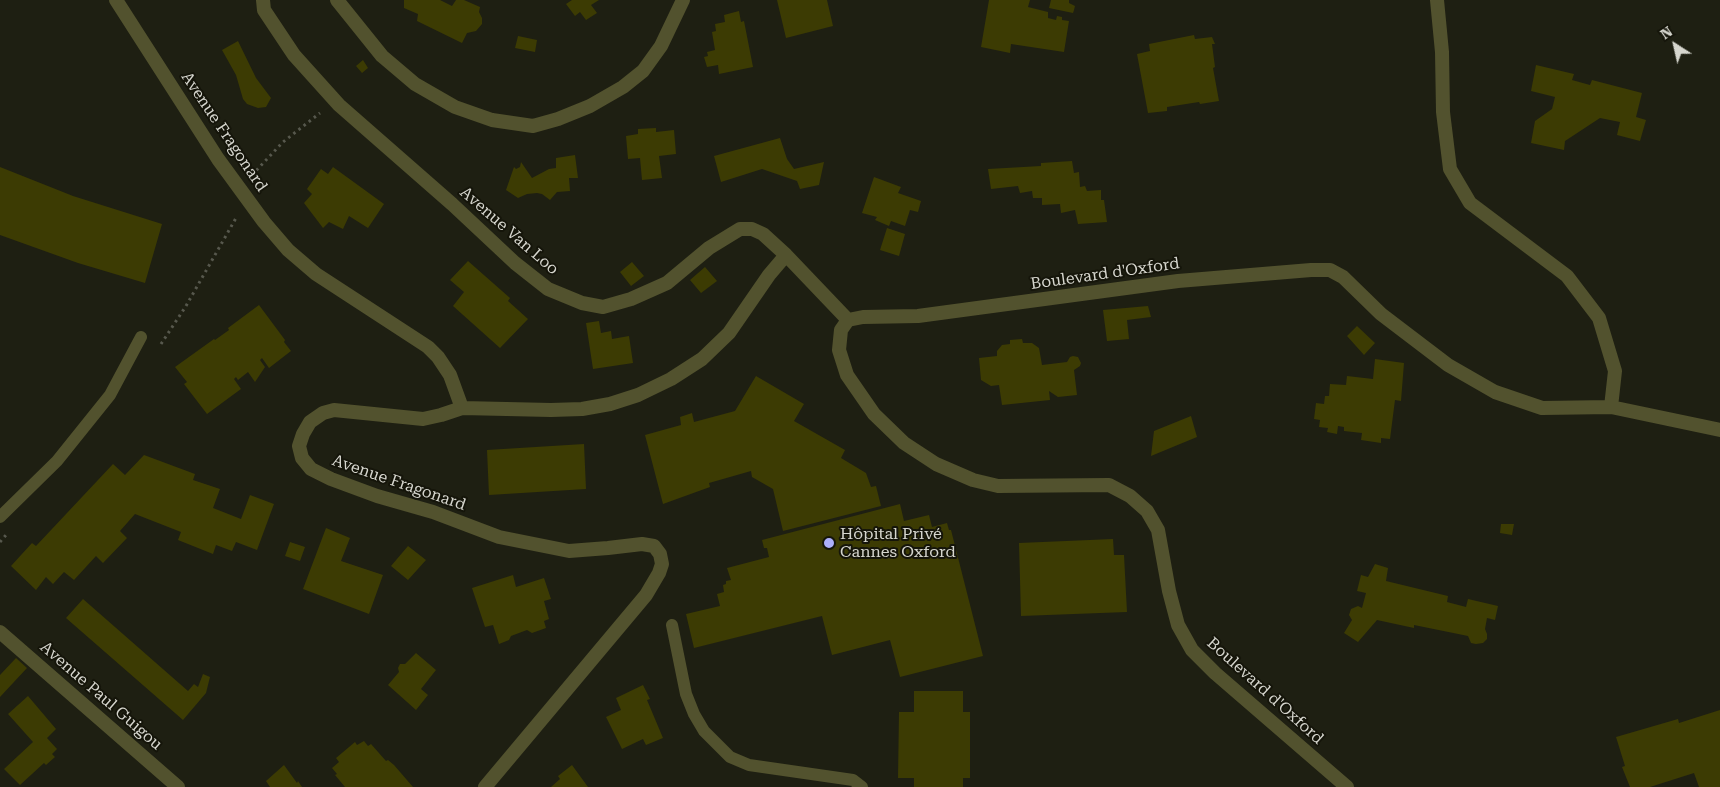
<!DOCTYPE html>
<meta charset="utf-8">
<style>
body{margin:0}
#map{position:relative;width:1720px;height:787px;overflow:hidden;background:#1e1f12;font-family:"Roboto Serif",serif}
canvas{display:block}
.north{position:absolute;left:1650px;top:20px;width:50px;height:50px;-webkit-text-stroke:4px #15150a;paint-order:stroke;rotate:325deg;font-size:14px;font-weight:700;line-height:20px;text-align:center;color:#d6d6ce}
.north::after{content:'';display:block;margin:auto;width:18px;height:22px;background:#d6d6ce;clip-path:polygon(50% 0,100% 100%,50% 72%,0 100%)}
</style>
<div id="map">
<canvas width="1720" height="787"></canvas>
<div class="north">N</div>
</div>
<script>
const ctx = document.querySelector('canvas').getContext('2d');
ctx.lineJoin = 'round';
function fillPath(path, color) {
  ctx.fillStyle = color;
  ctx.fill(path, 'evenodd');
}
function shape(rows) {
  const path = new Path2D();
  for (const r of rows) {
    path.moveTo(r[0], r[1]);
    for (let i = 2; i < r.length; i += 2) path.lineTo(r[i], r[i + 1]);
  }
  return path;
}
function trace(path, color, width, dash) {
  ctx.strokeStyle = color;
  ctx.lineWidth = width;
  ctx.lineCap = dash ? 'butt' : 'round';
  ctx.setLineDash(dash || []);
  ctx.stroke(path);
}
function label(font, color, halo, rows, align = 'center') {
  ctx.font = font + ' "Roboto Serif",serif';
  ctx.lineWidth = 4;
  ctx.setLineDash([]);
  ctx.textBaseline = 'middle';
  ctx.strokeStyle = halo;
  ctx.fillStyle = color;
  for (const [text, x, y, turn = 0] of rows) {
    ctx.save();
    ctx.translate(x, y);
    ctx.rotate((+turn || 0) * Math.PI / 180);
    ctx.textAlign = isNaN(turn) ? turn : align;
    if (halo) ctx.strokeText(text, 0, 0);
    ctx.fillText(text, 0, 0);
    ctx.restore();
  }
}
const building = shape([
 [404,0,440,0,452,6,456,0,464,0,480,7,479,12,482,18,482,24,476,31,467,33,462,43,417,21,418,14,404,8],
 [572,0,599,0,591,5,597,13,586,20,580,12,575,16,566,4],
 [777,0,827,0,833,26,786,38],
 [989,0,1030,0,1028,7,1048,12,1048,18,1056,20,1057,16,1062,17,1062,20,1069,21,1064,52,1011,44,1010,53,981,47],
 [1051,0,1069,0,1069,3,1075,6,1074,10,1073,13,1049,8],
 [739,11,741,22,744,21,753,67,719,74,718,65,707,67,704,57,708,56,707,52,715,50,712,32,716,31,715,24,725,22,724,15],
 [1194,35,1195,39,1212,37,1215,44,1212,44,1215,67,1213,68,1219,101,1200,104,1199,102,1167,107,1167,111,1148,113,1137,54,1150,51,1149,44],
 [518,36,537,40,535,52,515,48],
 [238,41,256,78,271,98,266,107,258,108,247,104,243,99,236,75,222,50],
 [363,60,368,68,362,73,356,66],
 [1536,65,1574,74,1572,80,1590,85,1592,80,1642,93,1636,117,1646,120,1640,141,1617,135,1620,122,1600,118,1565,141,1564,150,1531,143,1535,121,1552,109,1555,97,1531,91],
 [656,128,656,132,674,130,676,154,659,156,662,178,642,180,640,158,628,159,626,136,638,134,638,129],
 [780,138,787,159,794,169,824,162,819,185,800,189,797,181,762,169,721,182,714,156],
 [575,155,578,178,569,178,570,191,557,192,550,200,542,194,537,193,527,194,518,198,506,190,514,167,516,169,520,167,521,162,532,178,549,169,556,168,556,158],
 [1072,161,1074,173,1079,172,1080,187,1085,186,1087,191,1101,190,1101,200,1104,200,1107,222,1078,224,1075,210,1061,213,1060,204,1042,205,1042,198,1033,198,1032,191,1020,193,1018,186,991,189,988,169,1041,166,1041,163],
 [0,167,73,196,162,224,145,283,78,263,0,235],
 [333,167,384,204,368,228,349,216,343,229,329,222,323,228,304,203,312,194,307,189,321,169,328,174],
 [874,177,901,187,898,193,921,201,918,212,910,210,905,226,891,221,889,226,875,220,877,217,862,213],
 [887,228,905,234,899,256,880,250],
 [468,261,510,298,508,301,528,319,500,348,453,306,464,292,450,280],
 [632,262,644,276,631,286,620,272],
 [705,267,717,281,701,293,690,280],
 [259,305,285,340,284,342,291,351,269,368,262,358,260,360,265,367,255,382,248,372,238,380,236,377,234,379,241,389,207,414,184,384,187,382,175,367,214,339,215,340,229,330,228,328],
 [1148,306,1151,317,1127,320,1129,339,1107,341,1103,310],
 [599,321,601,333,611,331,612,339,629,336,633,363,593,369,586,323],
 [1357,326,1375,343,1364,355,1347,336],
 [1022,339,1023,343,1032,343,1039,348,1042,365,1067,362,1070,357,1073,356,1078,357,1081,363,1080,366,1074,370,1077,395,1058,397,1049,391,1050,400,1002,405,999,385,991,386,981,380,979,358,997,356,997,351,1002,345,1010,344,1010,340],
 [1375,359,1404,363,1401,401,1395,400,1390,439,1381,438,1381,443,1361,440,1362,433,1344,431,1344,427,1338,426,1337,434,1327,432,1328,428,1319,427,1320,420,1314,419,1316,403,1324,404,1325,396,1329,396,1330,384,1346,385,1347,376,1373,379],
 [756,376,804,404,794,421,845,450,841,458,866,473,871,487,876,486,881,506,783,531,773,489,752,477,751,471,709,483,710,487,663,504,645,435,681,425,680,417,692,413,694,422,735,411],
 [1191,416,1197,437,1151,456,1154,431],
 [584,444,586,489,489,495,487,450],
 [144,455,195,474,193,480,220,489,213,508,241,519,250,495,274,504,257,550,236,542,232,551,216,545,213,554,178,540,181,532,135,514,120,531,127,538,103,563,96,556,74,580,64,572,53,584,46,577,36,590,11,566,32,543,36,546,113,464,125,475],
 [900,504,904,521,929,515,932,527,947,523,949,530,951,530,983,656,900,677,890,640,832,655,822,616,694,648,686,614,720,606,717,594,724,592,723,585,726,584,726,581,731,580,727,568,769,557,767,548,764,548,762,540],
 [1501,524,1514,524,1512,535,1500,533],
 [326,528,350,538,341,561,383,575,369,614,303,589],
 [1113,539,1114,555,1124,555,1127,612,1021,616,1019,543],
 [290,542,305,547,300,561,285,556],
 [408,546,426,560,408,580,391,566],
 [1375,564,1388,568,1386,581,1448,596,1447,602,1466,607,1468,599,1498,606,1495,620,1487,618,1485,629,1487,634,1487,639,1483,643,1476,644,1471,643,1468,636,1414,625,1414,628,1377,620,1358,642,1344,633,1352,620,1349,615,1351,609,1358,606,1362,608,1366,593,1357,591,1361,575,1368,577],
 [513,575,516,587,544,578,551,599,544,601,549,619,544,621,546,628,532,633,527,630,511,636,509,640,499,644,493,625,485,627,472,588],
 [83,599,188,691,194,684,198,687,203,674,210,677,206,693,183,720,66,618],
 [416,653,436,670,421,689,428,695,416,710,388,685,399,672,398,668,400,664,405,664],
 [16,658,27,668,0,697,0,675],
 [643,685,650,699,647,700,663,738,646,745,643,739,622,749,606,717,621,710,616,698],
 [914,691,963,691,963,712,970,712,970,778,963,778,963,787,914,787,914,778,898,778,899,712,914,712],
 [28,696,56,729,47,738,57,749,52,754,55,757,46,765,44,763,20,785,4,769,33,742,8,714],
 [1720,710,1720,787,1699,787,1694,773,1650,787,1630,787,1622,767,1625,766,1616,737,1678,719,1679,723],
 [364,741,368,746,371,744,386,761,388,760,394,765,413,787,345,787,335,775,337,774,332,768,339,762,336,758,355,742,357,745],
 [284,765,297,783,298,781,302,787,270,787,266,781],
 [572,765,588,787,551,787,560,779,558,776]
]);
const path = shape([
 [252,175,283,142,320,113],
 [161,344,186,306,236,218],
 [0,542,6,535]
]);
const service = shape([
 [0,517,57,461,110,395,141,337],
 [672,625,686,694,694,714,704,731,730,757,749,765,853,780,862,787]
]);
const minor = shape([
 [116,0,218,159,264,222,288,250,316,274,428,347,438,357,450,375,462,408],
 [263,0,264,10,294,55,339,105,452,204,515,263,548,289,582,303,603,307,631,299,667,283,709,248,740,229,752,229,763,234,786,255,848,320],
 [337,0,382,56,415,84,455,107,492,120,533,126,558,119,590,106,623,87,643,71,661,46,683,0],
 [1611,407,1720,430],
 [0,632,178,787],
 [485,787,646,595,659,573,662,564,660,554,654,546,642,544,608,548,569,551,499,537,433,512,377,496,331,479,311,469,302,458,299,446,303,434,310,422,323,413,334,410,423,419,441,415,462,408,551,410,582,409,610,404,638,395,671,379,702,359,729,333,769,275,786,255],
 [1347,787,1215,673,1192,650,1178,625,1169,591,1158,530,1147,511,1130,496,1109,485,998,486,973,480,936,464,904,443,874,414,847,375,839,350,841,330,848,320,863,317,918,316,1178,281,1311,270,1330,270,1343,277,1381,314,1448,365,1495,392,1542,408,1611,407,1615,371,1599,318,1567,276,1470,203,1450,169,1443,112,1442,52,1437,0]
]);
const markers = [
 [829,543,6,"#acaffb"]
];
const streetNames = [
 ["Avenue Fragonard",224,132,56],
 ["Avenue Van Loo",509,231,41],
 ["Boulevard d'Oxford",1105,274,-8],
 ["Avenue Fragonard",399,483,19],
 ["Boulevard d'Oxford",1265,691,42],
 ["Avenue Paul Guigou",101,696,41]
];
const poiNames = [
 ["Hôpital Privé",840,534],
 ["Cannes Oxford",840,552]
];
fillPath(building, '#3c3b03');
trace(path, '#57584d', 3, [2.5, 4]);
trace(service, '#52522e', 12);
trace(minor, '#52522e', 14);
for (const [x, y, r, color] of markers) {
  const dot = new Path2D();
  dot.arc(x, y, r, 0, 2 * Math.PI);
  ctx.fillStyle = color;
  ctx.fill(dot);
  trace(dot, '#15150a', 2);
}
label('16px', '#d6d6ce', '#15150a', streetNames);
label('16px', '#d6d6ce', '#15150a', poiNames, 'left');
</script>
